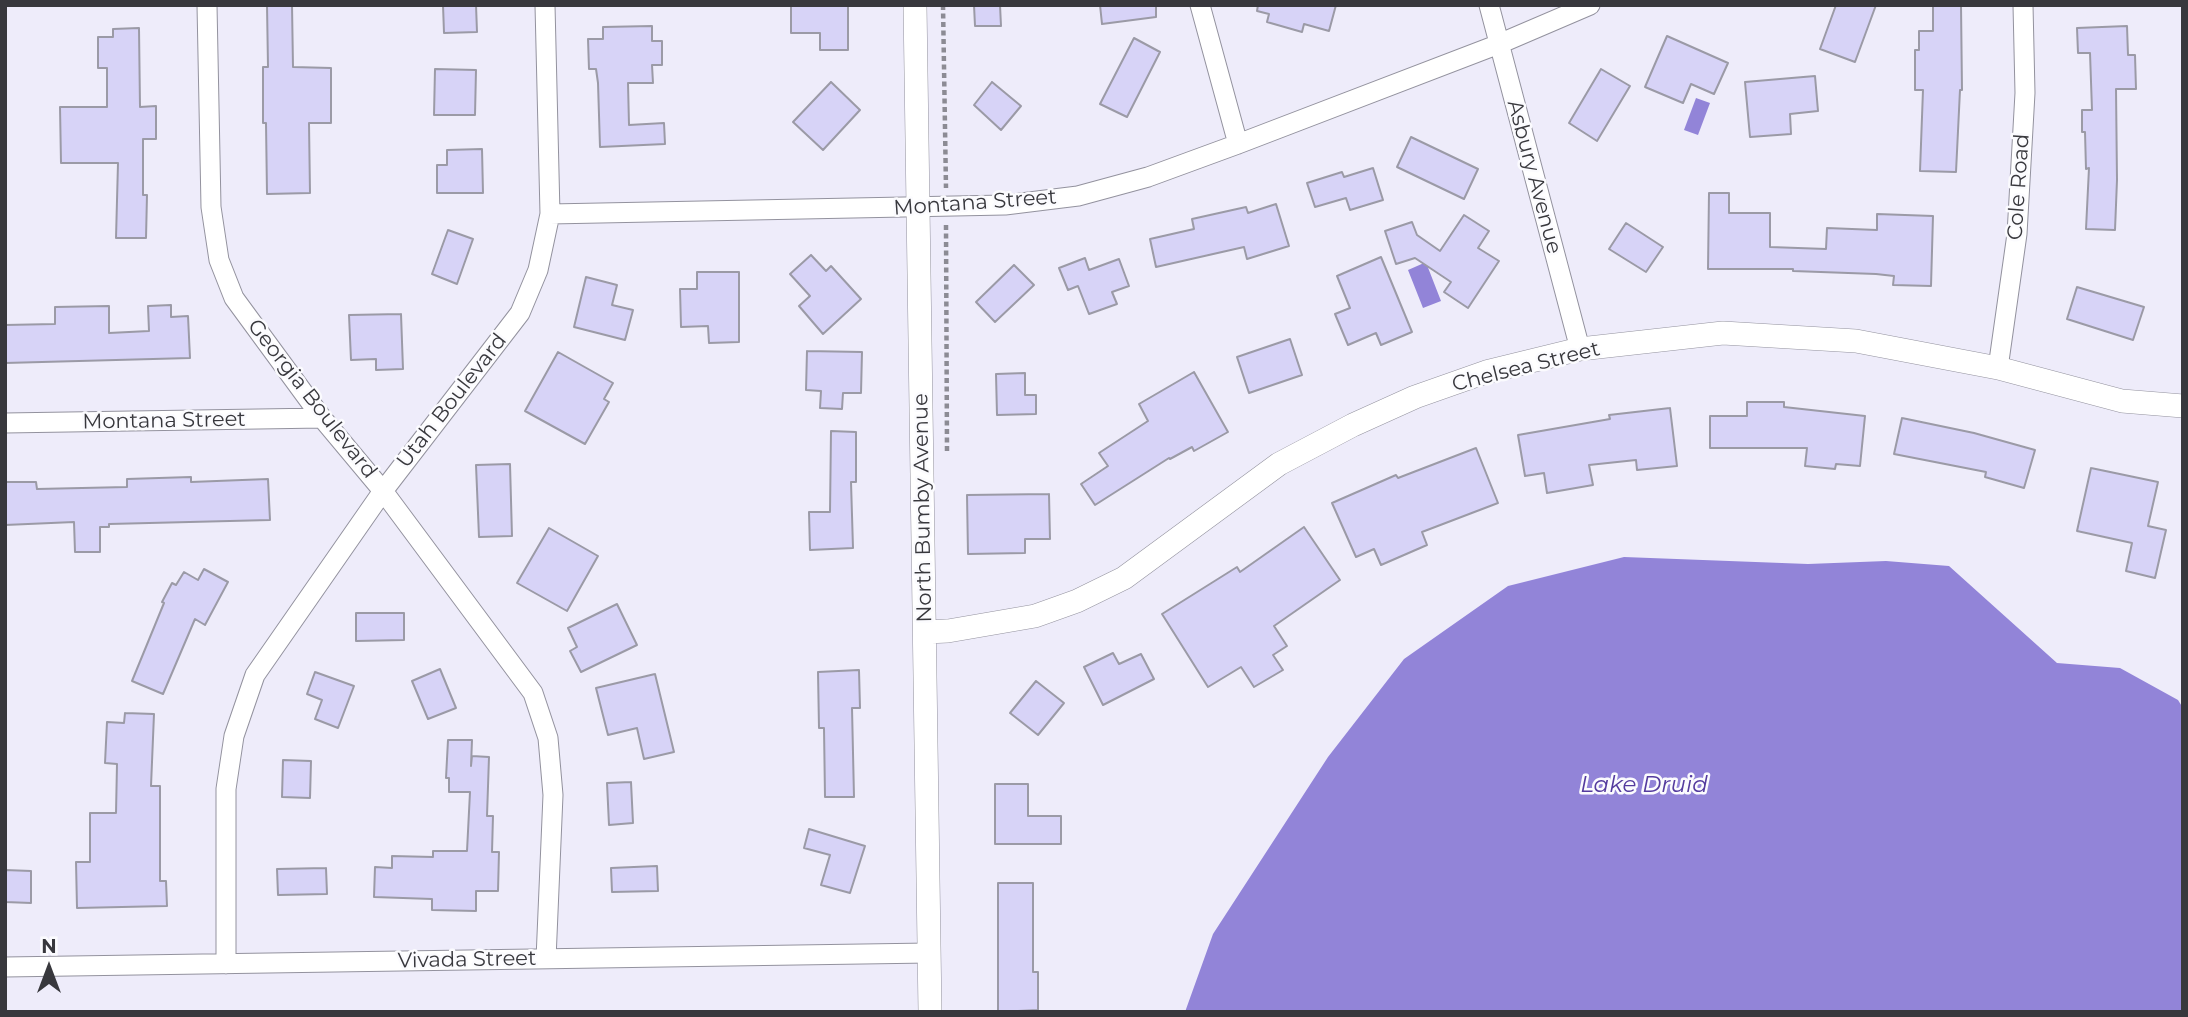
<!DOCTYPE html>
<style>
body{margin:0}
#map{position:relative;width:2188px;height:1017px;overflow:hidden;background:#eeecfa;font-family:Montserrat,sans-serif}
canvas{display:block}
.frame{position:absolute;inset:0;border:7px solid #38383d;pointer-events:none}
.north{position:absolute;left:14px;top:933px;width:70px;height:70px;-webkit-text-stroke:5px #fbfbfe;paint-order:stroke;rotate:0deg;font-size:19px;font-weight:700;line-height:28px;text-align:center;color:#38383d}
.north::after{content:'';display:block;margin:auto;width:24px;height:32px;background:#38383d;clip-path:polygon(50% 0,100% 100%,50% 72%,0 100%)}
</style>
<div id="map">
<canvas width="2188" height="1017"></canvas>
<div class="frame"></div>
<div class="north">N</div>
</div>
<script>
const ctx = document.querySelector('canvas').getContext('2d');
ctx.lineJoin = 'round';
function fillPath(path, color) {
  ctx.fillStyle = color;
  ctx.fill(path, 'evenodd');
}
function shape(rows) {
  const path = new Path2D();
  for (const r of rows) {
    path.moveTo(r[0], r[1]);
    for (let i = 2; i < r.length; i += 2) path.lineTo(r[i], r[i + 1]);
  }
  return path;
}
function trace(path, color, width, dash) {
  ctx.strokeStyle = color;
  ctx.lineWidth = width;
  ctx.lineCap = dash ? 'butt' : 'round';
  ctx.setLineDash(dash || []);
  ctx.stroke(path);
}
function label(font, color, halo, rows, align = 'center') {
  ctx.font = font + ' Montserrat,sans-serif';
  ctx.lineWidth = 5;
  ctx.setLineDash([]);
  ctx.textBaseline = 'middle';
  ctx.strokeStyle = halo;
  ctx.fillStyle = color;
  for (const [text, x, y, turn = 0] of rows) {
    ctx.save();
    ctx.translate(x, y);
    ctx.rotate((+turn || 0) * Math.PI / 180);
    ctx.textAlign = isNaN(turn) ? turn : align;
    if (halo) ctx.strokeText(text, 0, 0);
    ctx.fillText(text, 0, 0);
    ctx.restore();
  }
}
const water = shape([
 [1696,98,1710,103,1698,135,1684,130],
 [1424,263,1427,265,1441,301,1423,308,1408,270],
 [1624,557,1808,564,1886,561,1949,566,2057,663,2120,668,2178,700,2183,708,2183,1012,1185,1012,1213,934,1328,757,1404,659,1508,586]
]);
const building = shape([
 [267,5,292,5,293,67,331,68,331,123,309,123,310,193,267,194,266,123,263,123,263,67,268,67,267,5],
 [443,5,476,5,477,32,444,33,443,5],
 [791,5,848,5,848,50,820,50,820,33,791,33,791,5],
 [974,5,1000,5,1001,26,975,26,974,5],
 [1100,5,1156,5,1156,17,1102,24,1100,5],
 [1258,5,1336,5,1329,31,1304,24,1302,32,1267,22,1269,14,1257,11,1258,5],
 [1836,5,1876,5,1855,62,1820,49,1836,5],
 [1933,5,1961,5,1962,90,1960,90,1956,172,1920,171,1923,90,1915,90,1915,50,1919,50,1919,31,1933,31,1933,5],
 [652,26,652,41,662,41,662,65,652,65,653,83,628,83,629,125,664,123,665,144,600,147,598,83,596,69,589,69,588,39,603,39,603,27,652,26],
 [2127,26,2128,55,2135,55,2136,89,2116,89,2117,180,2115,230,2086,229,2089,168,2086,169,2085,132,2082,132,2082,110,2092,110,2090,53,2078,53,2077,28,2127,26],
 [139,28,140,107,156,106,156,139,143,139,143,195,147,195,146,238,116,238,118,163,61,163,60,107,107,107,107,68,98,68,98,37,113,37,113,29,139,28],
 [1667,36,1728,63,1714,94,1691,84,1683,103,1645,87,1667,36],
 [1134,38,1160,52,1127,117,1100,104,1134,38],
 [435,69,476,70,475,115,434,115,435,69],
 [1601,69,1630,86,1597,141,1569,123,1601,69],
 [1815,76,1818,111,1790,114,1791,134,1750,137,1745,82,1815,76],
 [831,82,860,110,823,150,793,122,831,82],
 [992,82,1021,106,1001,130,974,105,992,82],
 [1411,137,1478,169,1464,199,1397,167,1411,137],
 [482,149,483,193,437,193,437,165,447,165,447,150,482,149],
 [1373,168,1383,200,1350,210,1346,198,1315,207,1307,183,1342,172,1344,177,1373,168],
 [1709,193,1729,193,1729,213,1770,213,1770,247,1826,249,1827,228,1877,230,1877,214,1933,216,1931,286,1893,285,1894,276,1876,274,1793,271,1793,269,1708,269,1709,193],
 [1276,204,1289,246,1247,259,1244,247,1156,267,1150,239,1194,229,1192,219,1246,207,1248,213,1276,204],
 [1464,215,1489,231,1478,248,1499,261,1468,308,1444,292,1451,282,1415,258,1396,264,1385,231,1412,222,1417,235,1440,251,1464,215],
 [1626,223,1663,247,1646,272,1609,249,1626,223],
 [448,230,473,239,457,284,432,274,448,230],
 [811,255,826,271,831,266,861,299,823,334,799,306,810,296,790,274,811,255],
 [1381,257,1412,332,1381,345,1376,333,1348,345,1335,314,1350,308,1337,276,1381,257],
 [1085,258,1089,270,1119,259,1129,286,1112,292,1117,304,1089,314,1078,286,1068,290,1059,268,1085,258],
 [1014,265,1034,285,995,322,976,302,1014,265],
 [697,272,739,272,739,342,709,343,708,326,681,327,680,289,697,289,697,272],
 [586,277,617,285,612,305,633,310,625,340,574,327,586,277],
 [2077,287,2144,307,2133,340,2067,319,2077,287],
 [171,305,171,317,188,316,190,358,5,363,5,325,55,324,55,307,109,306,109,333,149,331,148,306,171,305],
 [401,314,403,369,376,370,376,359,351,360,349,315,401,314],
 [1290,339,1302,375,1249,393,1237,357,1290,339],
 [807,351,862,352,861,393,843,393,842,409,820,408,821,391,806,390,807,351],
 [558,352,613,383,604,399,609,402,585,444,525,411,558,352],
 [1194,372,1228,432,1194,451,1192,447,1170,459,1169,458,1095,505,1081,484,1108,466,1099,453,1148,421,1139,404,1194,372],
 [1025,373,1025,395,1036,395,1036,414,997,415,996,374,1025,373],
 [1747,402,1784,402,1784,407,1865,416,1860,466,1836,464,1835,469,1805,466,1807,448,1710,448,1710,416,1747,416,1747,402],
 [1670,408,1677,466,1637,470,1636,460,1589,465,1593,485,1547,493,1544,473,1525,476,1518,435,1610,419,1609,415,1670,408],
 [1902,418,1974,433,2035,450,2024,488,1985,477,1986,472,1894,454,1902,418],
 [831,431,856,432,856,482,851,482,853,548,810,550,809,512,830,512,831,431],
 [1476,448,1498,503,1422,532,1427,545,1381,565,1374,549,1356,557,1332,503,1396,475,1398,478,1476,448],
 [510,464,512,536,479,537,476,465,510,464],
 [2091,468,2158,482,2148,526,2166,530,2155,578,2126,571,2132,543,2077,531,2091,468],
 [191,477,191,482,268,479,270,520,109,524,109,527,100,527,100,552,75,552,74,522,5,525,5,482,36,482,37,489,127,487,127,479,191,477],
 [1049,494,1050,539,1025,539,1025,553,968,554,967,495,1049,494],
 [1304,527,1340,580,1274,626,1287,646,1273,655,1283,670,1254,687,1241,667,1208,687,1162,614,1237,567,1240,572,1304,527],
 [549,528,598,556,567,611,517,583,549,528],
 [204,569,228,582,205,625,195,619,163,694,132,681,164,603,162,602,172,583,176,585,184,572,198,580,204,569],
 [617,604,637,645,581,672,570,651,577,647,568,628,617,604],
 [356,613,404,613,404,640,356,641,356,613],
 [1113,653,1119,664,1141,654,1154,679,1103,705,1084,667,1113,653],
 [440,669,456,708,428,719,412,681,440,669],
 [859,670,860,708,852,708,854,797,825,797,824,728,819,728,818,672,859,670],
 [315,672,354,686,338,728,315,719,322,700,307,694,315,672],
 [655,674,674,752,644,759,637,728,608,735,596,688,655,674],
 [1036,681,1064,703,1038,735,1010,713,1036,681],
 [125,713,154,714,151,786,160,786,160,881,166,881,167,906,77,908,76,862,90,862,90,813,116,813,117,764,105,763,107,722,124,723,125,713],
 [448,740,472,740,471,766,472,756,489,757,487,816,493,816,492,852,499,852,498,891,476,891,476,911,432,910,432,899,374,897,375,867,392,868,392,856,433,857,433,851,467,851,470,792,449,792,449,778,446,778,448,740],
 [283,760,311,761,310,798,282,797,283,760],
 [631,782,633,823,609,825,607,783,631,782],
 [995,784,1028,784,1028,816,1061,816,1061,844,995,844,995,784],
 [809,829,865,846,850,893,821,885,830,855,804,848,809,829],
 [657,866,658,891,612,892,611,868,657,866],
 [326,868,327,894,278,895,277,869,326,868],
 [5,870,31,871,31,903,5,902,5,870],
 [998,883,1033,883,1033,972,1038,972,1038,1010,998,1012,998,883]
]);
const path = shape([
 [943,5,946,188],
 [946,225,947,451]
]);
const minor = shape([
 [207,5,211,207,219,260,234,298,322,418,383,491,533,693,548,738,553,795,546,959],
 [1200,5,1238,144],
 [1489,5,1580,349],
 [550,214,1005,205,1078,196,1148,177,1238,144,1499,44,1590,5],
 [1998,368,2017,234,2025,93,2023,5],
 [5,423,322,418],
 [226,964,226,789,234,736,255,675,383,491,520,313,538,270,550,214,545,5],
 [5,967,929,953]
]);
const tertiary = shape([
 [915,5,930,1012],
 [926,632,948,631,1035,616,1077,601,1124,578,1279,464,1353,425,1415,397,1486,372,1580,349,1723,333,1856,341,1998,368,2122,401,2183,406]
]);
const streetNames = [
 ["Asbury Avenue",1534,177,75],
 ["Cole Road",2019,187,-86],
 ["Montana Street",975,203,-4],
 ["Chelsea Street",1526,367,-14],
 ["Georgia Boulevard",312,399,52],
 ["Utah Boulevard",452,401,-52],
 ["Montana Street",164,421,-1],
 ["North Bumby Avenue",923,508,-91],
 ["Vivada Street",467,960,-1]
];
const waterNames = [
 ["Lake Druid",1644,785]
];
fillPath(water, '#9284d8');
fillPath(building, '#d7d3f7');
trace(building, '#9b9aa6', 2);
trace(minor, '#93929e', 21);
trace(tertiary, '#93929e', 24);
trace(path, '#8c8b94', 4.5, [5, 3.5]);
trace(minor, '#fff', 19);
trace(tertiary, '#fff', 23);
label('21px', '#38383d', '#fbfbfe', streetNames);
label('italic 23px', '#543b9e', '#fbfbfe', waterNames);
</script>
